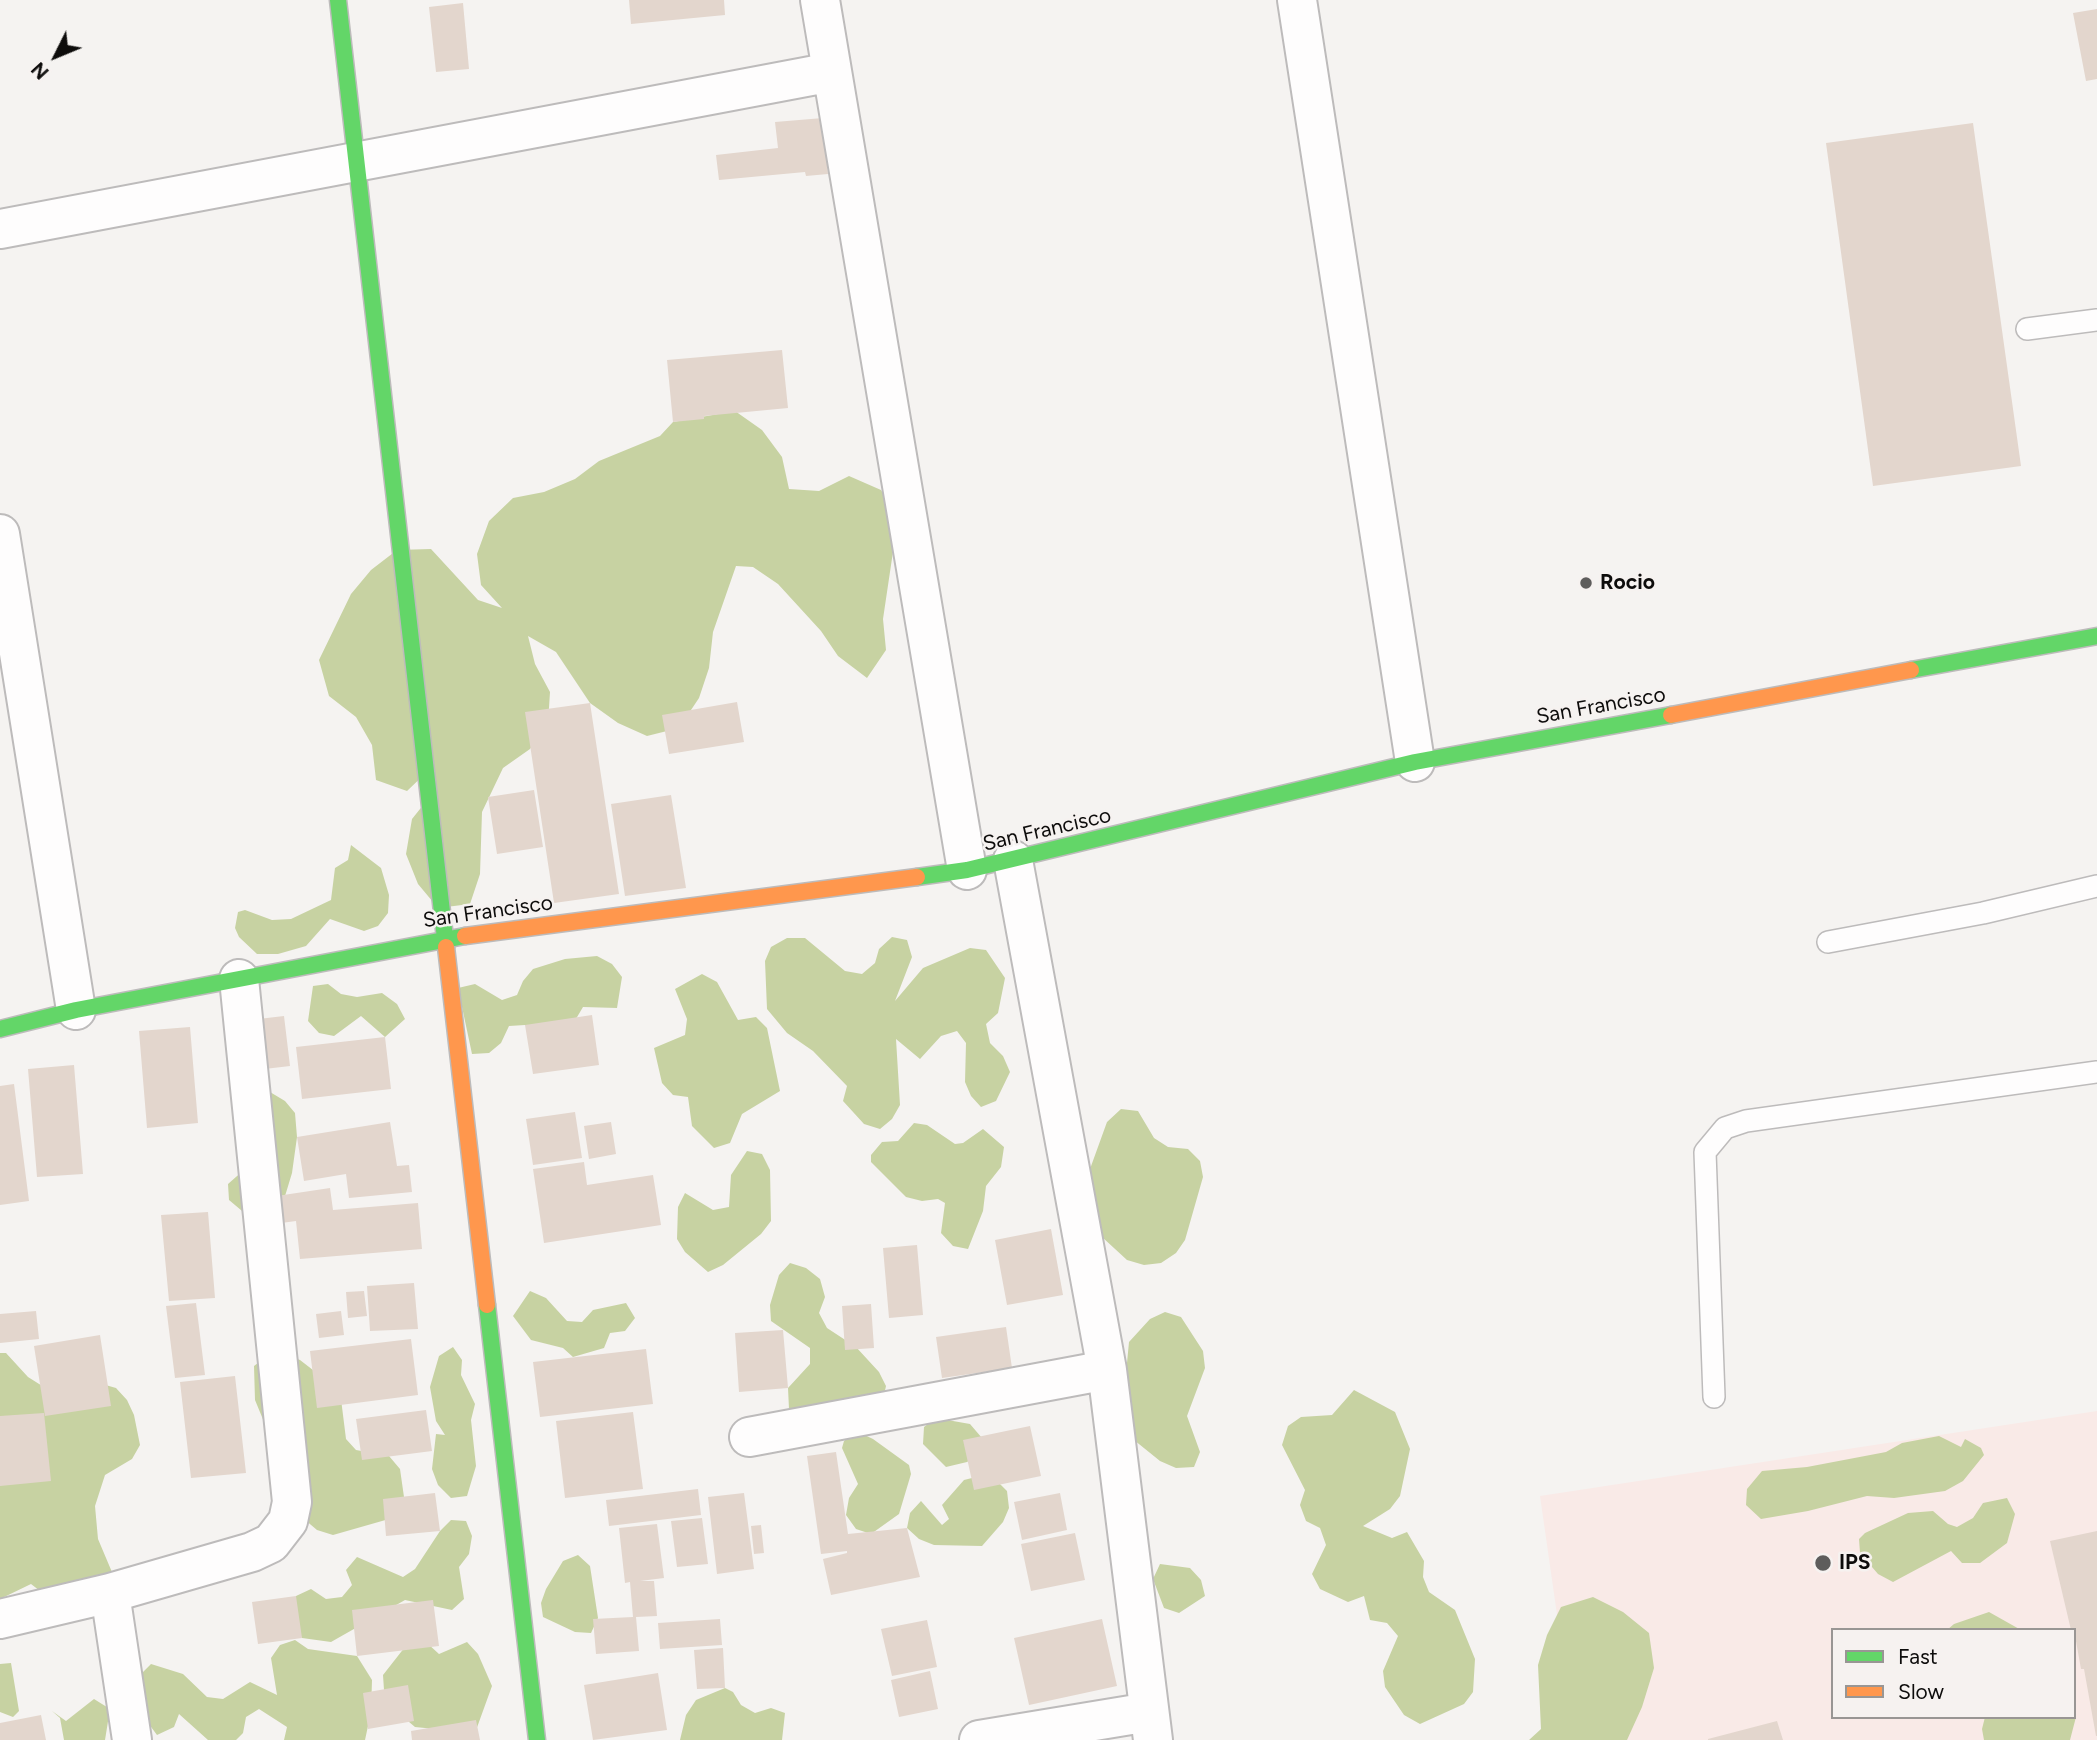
<!DOCTYPE html>
<style>
body{margin:0}
#map{position:relative;width:2097px;height:1740px;overflow:hidden;background:#f5f3f1;font-family:Figtree,sans-serif}
canvas{display:block}
.legend{position:absolute;left:1831px;top:1628px;width:245px;height:91px;box-sizing:border-box;background:#f6f2f0;border:2px solid #999694;margin:0;padding:9px 12px;list-style:none;font-size:21px;color:#0d0c0b}
.legend li{display:flex;align-items:center;gap:14px;height:35px}
.legend b{width:35px;border:2px solid #999694}
.north{position:absolute;left:21px;top:21px;width:70px;height:70px;-webkit-text-stroke:5px #f6f2f0;paint-order:stroke;rotate:227deg;font-size:19px;font-weight:700;line-height:28px;text-align:center;color:#0d0c0b}
.north::after{content:'';display:block;margin:auto;width:24px;height:32px;background:#0d0c0b;clip-path:polygon(50% 0,100% 100%,50% 72%,0 100%)}
</style>
<div id="map">
<canvas width="2097" height="1740"></canvas>
<ul class="legend">
<li><b style="height:9px;background:#63d668"></b>Fast</li>
<li><b style="height:9px;background:#ff974d"></b>Slow</li>
</ul>
<div class="north">N</div>
</div>
<script>
const ctx = document.querySelector('canvas').getContext('2d');
ctx.lineJoin = 'round';
function fillPath(path, color) {
  ctx.fillStyle = color;
  ctx.fill(path, 'evenodd');
}
function shape(rows) {
  const path = new Path2D();
  for (const r of rows) {
    path.moveTo(r[0], r[1]);
    for (let i = 2; i < r.length; i += 2) path.lineTo(r[i], r[i + 1]);
  }
  return path;
}
function trace(path, color, width, dash) {
  ctx.strokeStyle = color;
  ctx.lineWidth = width;
  ctx.lineCap = dash ? 'butt' : 'round';
  ctx.setLineDash(dash || []);
  ctx.stroke(path);
}
function label(font, color, halo, rows, align = 'center') {
  ctx.font = font + ' Figtree,sans-serif';
  ctx.lineWidth = 5;
  ctx.setLineDash([]);
  ctx.textBaseline = 'middle';
  ctx.strokeStyle = halo;
  ctx.fillStyle = color;
  for (const [text, x, y, turn = 0] of rows) {
    ctx.save();
    ctx.translate(x, y);
    ctx.rotate((+turn || 0) * Math.PI / 180);
    ctx.textAlign = isNaN(turn) ? turn : align;
    if (halo) ctx.strokeText(text, 0, 0);
    ctx.fillText(text, 0, 0);
    ctx.restore();
  }
}
const medical = shape([
 [2097,1411,2097,1740,1575,1740,1540,1496],
 [1833,1630,2074,1630,2074,1717,1833,1717]
]);
const forest = shape([
 [735,411,762,430,782,457,789,489,819,491,849,476,881,490,898,518,883,619,886,650,867,678,838,656,821,631,778,584,753,567,736,566,713,632,709,668,699,698,679,728,647,736,618,723,590,703,556,652,528,636,535,664,550,692,548,723,530,749,503,768,482,812,480,874,470,904,438,908,418,884,406,854,412,819,432,794,429,770,407,791,376,780,372,745,356,717,329,696,319,660,351,594,371,570,397,550,431,549,478,600,502,608,481,585,477,554,489,521,513,498,544,492,575,479,599,461,660,436,673,422],
 [351,845,381,868,389,895,388,913,378,926,364,931,330,919,306,946,278,954,257,954,239,937,235,928,238,912,245,910,272,920,291,919,331,900,335,868,348,860],
 [892,937,907,940,912,957,895,1001,923,968,970,948,986,950,1005,978,998,1013,986,1024,990,1043,1003,1056,1010,1072,996,1101,981,1107,971,1096,965,1082,966,1043,957,1031,941,1036,920,1059,896,1039,900,1105,892,1119,880,1129,864,1124,843,1101,847,1086,813,1051,787,1033,767,1009,765,961,771,947,787,938,805,938,845,971,862,974,875,963,879,949],
 [597,956,612,964,622,977,617,1008,583,1007,567,1034,555,1044,525,1025,509,1026,501,1043,489,1053,472,1054,458,988,475,984,502,1000,517,995,523,981,533,969,565,959],
 [702,974,717,982,738,1020,756,1017,767,1028,780,1091,742,1114,730,1143,714,1148,692,1126,688,1097,673,1095,662,1083,654,1048,685,1035,687,1019,675,989],
 [328,984,341,994,357,997,382,993,397,1004,405,1019,385,1037,361,1016,334,1036,319,1033,308,1021,313,986],
 [270,1092,285,1101,295,1113,297,1137,292,1173,282,1206,254,1221,229,1200,228,1184,262,1154],
 [1121,1109,1138,1111,1154,1138,1168,1147,1188,1149,1200,1161,1203,1177,1185,1240,1176,1253,1161,1263,1144,1265,1127,1260,1102,1237,1088,1204,1090,1169,1107,1122],
 [914,1123,927,1125,955,1144,963,1143,983,1129,1004,1147,1001,1167,986,1186,983,1211,968,1249,953,1246,941,1233,945,1203,938,1199,922,1201,906,1197,871,1162,871,1155,882,1142,898,1141],
 [747,1151,762,1154,770,1170,771,1221,761,1234,723,1265,708,1272,685,1252,677,1239,678,1207,685,1193,713,1210,729,1207,731,1175],
 [790,1263,806,1268,820,1279,825,1297,819,1313,827,1328,856,1347,879,1372,886,1386,882,1404,813,1431,789,1409,788,1388,810,1364,810,1348,771,1321,770,1305,779,1275],
 [530,1291,546,1298,567,1321,582,1322,593,1310,626,1303,635,1318,625,1331,610,1333,604,1348,573,1357,563,1348,531,1340,513,1316],
 [1165,1312,1181,1317,1203,1351,1205,1368,1187,1416,1200,1452,1194,1467,1176,1468,1160,1461,1134,1440,1124,1394,1129,1342,1150,1319],
 [453,1347,462,1360,461,1375,475,1404,471,1420,476,1466,467,1496,451,1498,438,1485,432,1469,436,1434,445,1435,436,1421,430,1387,439,1356],
 [0,1353,6,1353,28,1377,55,1394,102,1384,116,1388,127,1400,134,1415,140,1445,132,1459,105,1475,95,1506,98,1539,117,1584,57,1604,31,1584,0,1599],
 [284,1354,300,1360,340,1391,346,1439,356,1450,389,1456,400,1469,405,1504,396,1517,333,1535,317,1530,304,1519,255,1400,254,1366,267,1356],
 [1354,1390,1395,1412,1410,1449,1400,1496,1390,1509,1363,1526,1392,1538,1407,1532,1424,1561,1423,1577,1429,1592,1455,1610,1475,1659,1473,1692,1464,1704,1420,1724,1404,1715,1385,1687,1383,1671,1398,1636,1387,1623,1370,1620,1364,1596,1348,1602,1320,1589,1312,1574,1326,1545,1320,1528,1306,1521,1300,1505,1305,1490,1282,1445,1288,1426,1301,1417,1332,1415],
 [936,1418,970,1424,982,1438,981,1454,967,1462,946,1467,923,1444,924,1427],
 [856,1431,873,1439,909,1465,911,1474,899,1514,871,1534,856,1529,846,1515,849,1498,858,1484,842,1448,844,1441],
 [1939,1436,1961,1447,1965,1439,1981,1448,1984,1455,1963,1481,1945,1491,1894,1498,1867,1496,1808,1511,1761,1519,1746,1505,1747,1489,1762,1471,1807,1467,1886,1452,1902,1443],
 [980,1476,995,1479,1007,1491,1009,1508,1003,1522,982,1546,934,1545,919,1539,907,1528,910,1513,921,1501,942,1525,949,1519,942,1505,964,1480],
 [2007,1498,2015,1514,2007,1543,1980,1563,1962,1563,1951,1551,1893,1582,1878,1574,1860,1553,1859,1539,1865,1533,1908,1513,1933,1511,1948,1524,1957,1527,1973,1518,1983,1503],
 [451,1520,466,1521,472,1536,469,1554,459,1567,464,1599,452,1610,405,1600,331,1642,302,1638,295,1625,296,1596,311,1589,326,1599,342,1597,352,1585,346,1570,357,1557,403,1577,415,1569,440,1531],
 [578,1555,590,1566,598,1618,591,1633,575,1632,543,1617,541,1603,546,1589,563,1561],
 [1160,1564,1190,1568,1201,1580,1205,1596,1179,1613,1164,1608,1153,1579],
 [1593,1597,1623,1612,1649,1633,1654,1668,1642,1707,1627,1740,1529,1740,1541,1729,1538,1665,1547,1635,1561,1607],
 [1989,1612,2021,1630,1947,1630,1954,1624],
 [412,1638,427,1643,439,1654,467,1642,478,1654,492,1686,475,1733,415,1727,402,1716,384,1690,383,1675],
 [295,1640,308,1649,357,1656,372,1680,371,1712,365,1740,284,1740,287,1727,259,1709,246,1717,243,1733,236,1740,208,1740,179,1714,174,1727,157,1735,137,1708,140,1675,151,1664,183,1674,207,1697,223,1699,250,1682,277,1695,271,1658,280,1645],
 [11,1663,19,1711,13,1717,0,1712,0,1664],
 [725,1688,733,1692,741,1705,755,1713,771,1708,785,1713,782,1740,680,1740,686,1715,696,1700],
 [94,1699,110,1709,105,1740,64,1740,60,1718,52,1711,66,1721],
 [2074,1707,2076,1717,2070,1740,1984,1740,1982,1729,1985,1717,2074,1717]
]);
const building = shape([
 [629,0,724,0,725,15,631,24],
 [463,3,469,69,436,72,429,7],
 [2097,9,2097,79,2086,81,2073,13],
 [823,118,828,174,806,176,805,172,719,180,716,155,778,148,775,122],
 [1973,123,2021,466,1873,486,1826,143],
 [782,350,788,408,704,416,704,419,673,422,667,360],
 [737,702,744,742,669,754,662,715],
 [590,703,619,894,554,903,525,712],
 [534,790,543,847,497,854,488,797],
 [671,795,686,888,625,896,611,804],
 [592,1015,599,1065,533,1074,525,1025],
 [284,1016,290,1066,256,1070,250,1020],
 [190,1027,198,1123,147,1128,139,1031],
 [385,1037,391,1089,302,1099,296,1047],
 [74,1065,83,1174,37,1177,28,1069],
 [14,1084,29,1201,0,1205,0,1086],
 [575,1112,582,1158,533,1165,526,1119],
 [390,1122,397,1166,409,1165,412,1192,349,1198,346,1174,304,1181,297,1137],
 [611,1122,616,1154,589,1159,584,1126],
 [584,1162,587,1185,653,1175,661,1225,544,1243,533,1169],
 [330,1188,333,1210,418,1203,422,1249,300,1259,296,1221,274,1224,270,1197],
 [208,1212,215,1298,169,1301,161,1215],
 [1051,1229,1063,1295,1007,1305,995,1240],
 [917,1245,923,1315,889,1318,883,1248],
 [414,1283,418,1329,370,1331,367,1286],
 [364,1291,367,1316,348,1318,346,1292],
 [196,1303,205,1375,175,1378,166,1306],
 [871,1304,874,1348,845,1350,842,1306],
 [36,1311,39,1339,0,1343,0,1314],
 [341,1311,344,1335,319,1338,316,1314],
 [1006,1327,1012,1368,942,1378,936,1337],
 [783,1330,788,1388,739,1392,735,1333],
 [100,1335,111,1406,45,1416,34,1346],
 [411,1339,418,1395,317,1408,310,1351],
 [646,1349,653,1404,540,1417,533,1362],
 [235,1376,246,1473,191,1478,180,1382],
 [426,1410,432,1451,362,1460,356,1419],
 [633,1412,643,1489,565,1498,556,1421],
 [44,1413,51,1481,0,1486,0,1416],
 [1030,1426,1041,1476,974,1490,963,1440],
 [836,1452,848,1534,907,1528,920,1577,831,1595,823,1559,847,1553,847,1551,821,1554,807,1456],
 [698,1489,701,1515,609,1526,606,1500],
 [435,1493,440,1531,386,1536,383,1499],
 [744,1493,754,1569,717,1574,708,1497],
 [1060,1493,1067,1530,1022,1540,1014,1502],
 [702,1518,708,1564,677,1567,671,1521],
 [657,1524,664,1578,640,1581,654,1581,657,1616,636,1617,639,1651,596,1654,593,1619,633,1617,630,1582,625,1583,619,1528],
 [761,1525,764,1553,754,1554,751,1526],
 [2097,1531,2097,1736,2096,1736,2084,1669,2081,1669,2074,1630,2071,1630,2050,1541],
 [1075,1533,1085,1580,1031,1591,1021,1544],
 [296,1596,302,1638,258,1644,252,1602],
 [433,1600,439,1646,357,1656,352,1610],
 [720,1619,722,1645,660,1649,658,1623],
 [1102,1619,1117,1686,1029,1705,1014,1638],
 [927,1620,937,1667,892,1676,881,1629],
 [723,1648,725,1688,697,1689,694,1650],
 [930,1671,938,1709,899,1717,891,1680],
 [658,1673,667,1730,593,1740,584,1685],
 [408,1685,414,1721,368,1729,363,1693],
 [41,1715,46,1740,0,1740,0,1723],
 [476,1720,480,1740,412,1740,411,1731],
 [1777,1721,1783,1740,1708,1740,1708,1739]
]);
const lane = shape([
 [2027,329,2097,320],
 [1828,942,1983,913,2097,886],
 [1714,1397,1705,1152,1725,1128,1746,1121,2097,1072]
]);
const street = shape([
 [820,0,967,870],
 [1297,0,1415,762],
 [0,229,832,72],
 [0,534,76,1010],
 [1013,860,1107,1370,1153,1740],
 [749,1437,1107,1370],
 [110,1593,132,1740],
 [0,1619,110,1593,252,1552,271,1543,288,1521,292,1502,239,979],
 [979,1740,1149,1712]
]);
const fast = shape([
 [338,0,446,947],
 [1911,670,2097,636],
 [917,877,967,870,1415,762,1671,715],
 [0,1029,76,1010,465,936],
 [487,1305,537,1740]
]);
const slow = shape([
 [1671,715,1911,670],
 [465,936,917,877],
 [446,947,487,1305]
]);
const markers = [
 [1586,583,7,"#5e5d5c"],
 [1823,1563,9,"#5e5d5c"]
];
const poiNames = [
 ["Rocio",1600,583],
 ["IPS",1839,1563]
];
const streetNames = [
 ["San Francisco",1601,706,-10],
 ["San Francisco",1047,830,-13],
 ["San Francisco",488,912,-8]
];
fillPath(medical, '#f9eae7');
fillPath(forest, '#c7d2a2');
fillPath(building, '#e3d6cd');
trace(lane, '#bdbbbb', 24);
trace(street, '#bdbbbb', 42);
trace(fast, '#bdbbbb', 19);
trace(slow, '#bdbbbb', 19);
trace(lane, '#fefdfd', 21);
trace(street, '#fefdfd', 38);
trace(fast, '#63d668', 16);
trace(slow, '#ff974d', 16);
for (const [x, y, r, color] of markers) {
  const dot = new Path2D();
  dot.arc(x, y, r, 0, 2 * Math.PI);
  ctx.fillStyle = color;
  ctx.fill(dot);
  trace(dot, '#f6f2f0', 2.5);
}
label('bold 21px', '#0d0c0b', '#f6f2f0', poiNames, 'left');
label('21px', '#0d0c0b', '#f6f2f0', streetNames);
</script>
